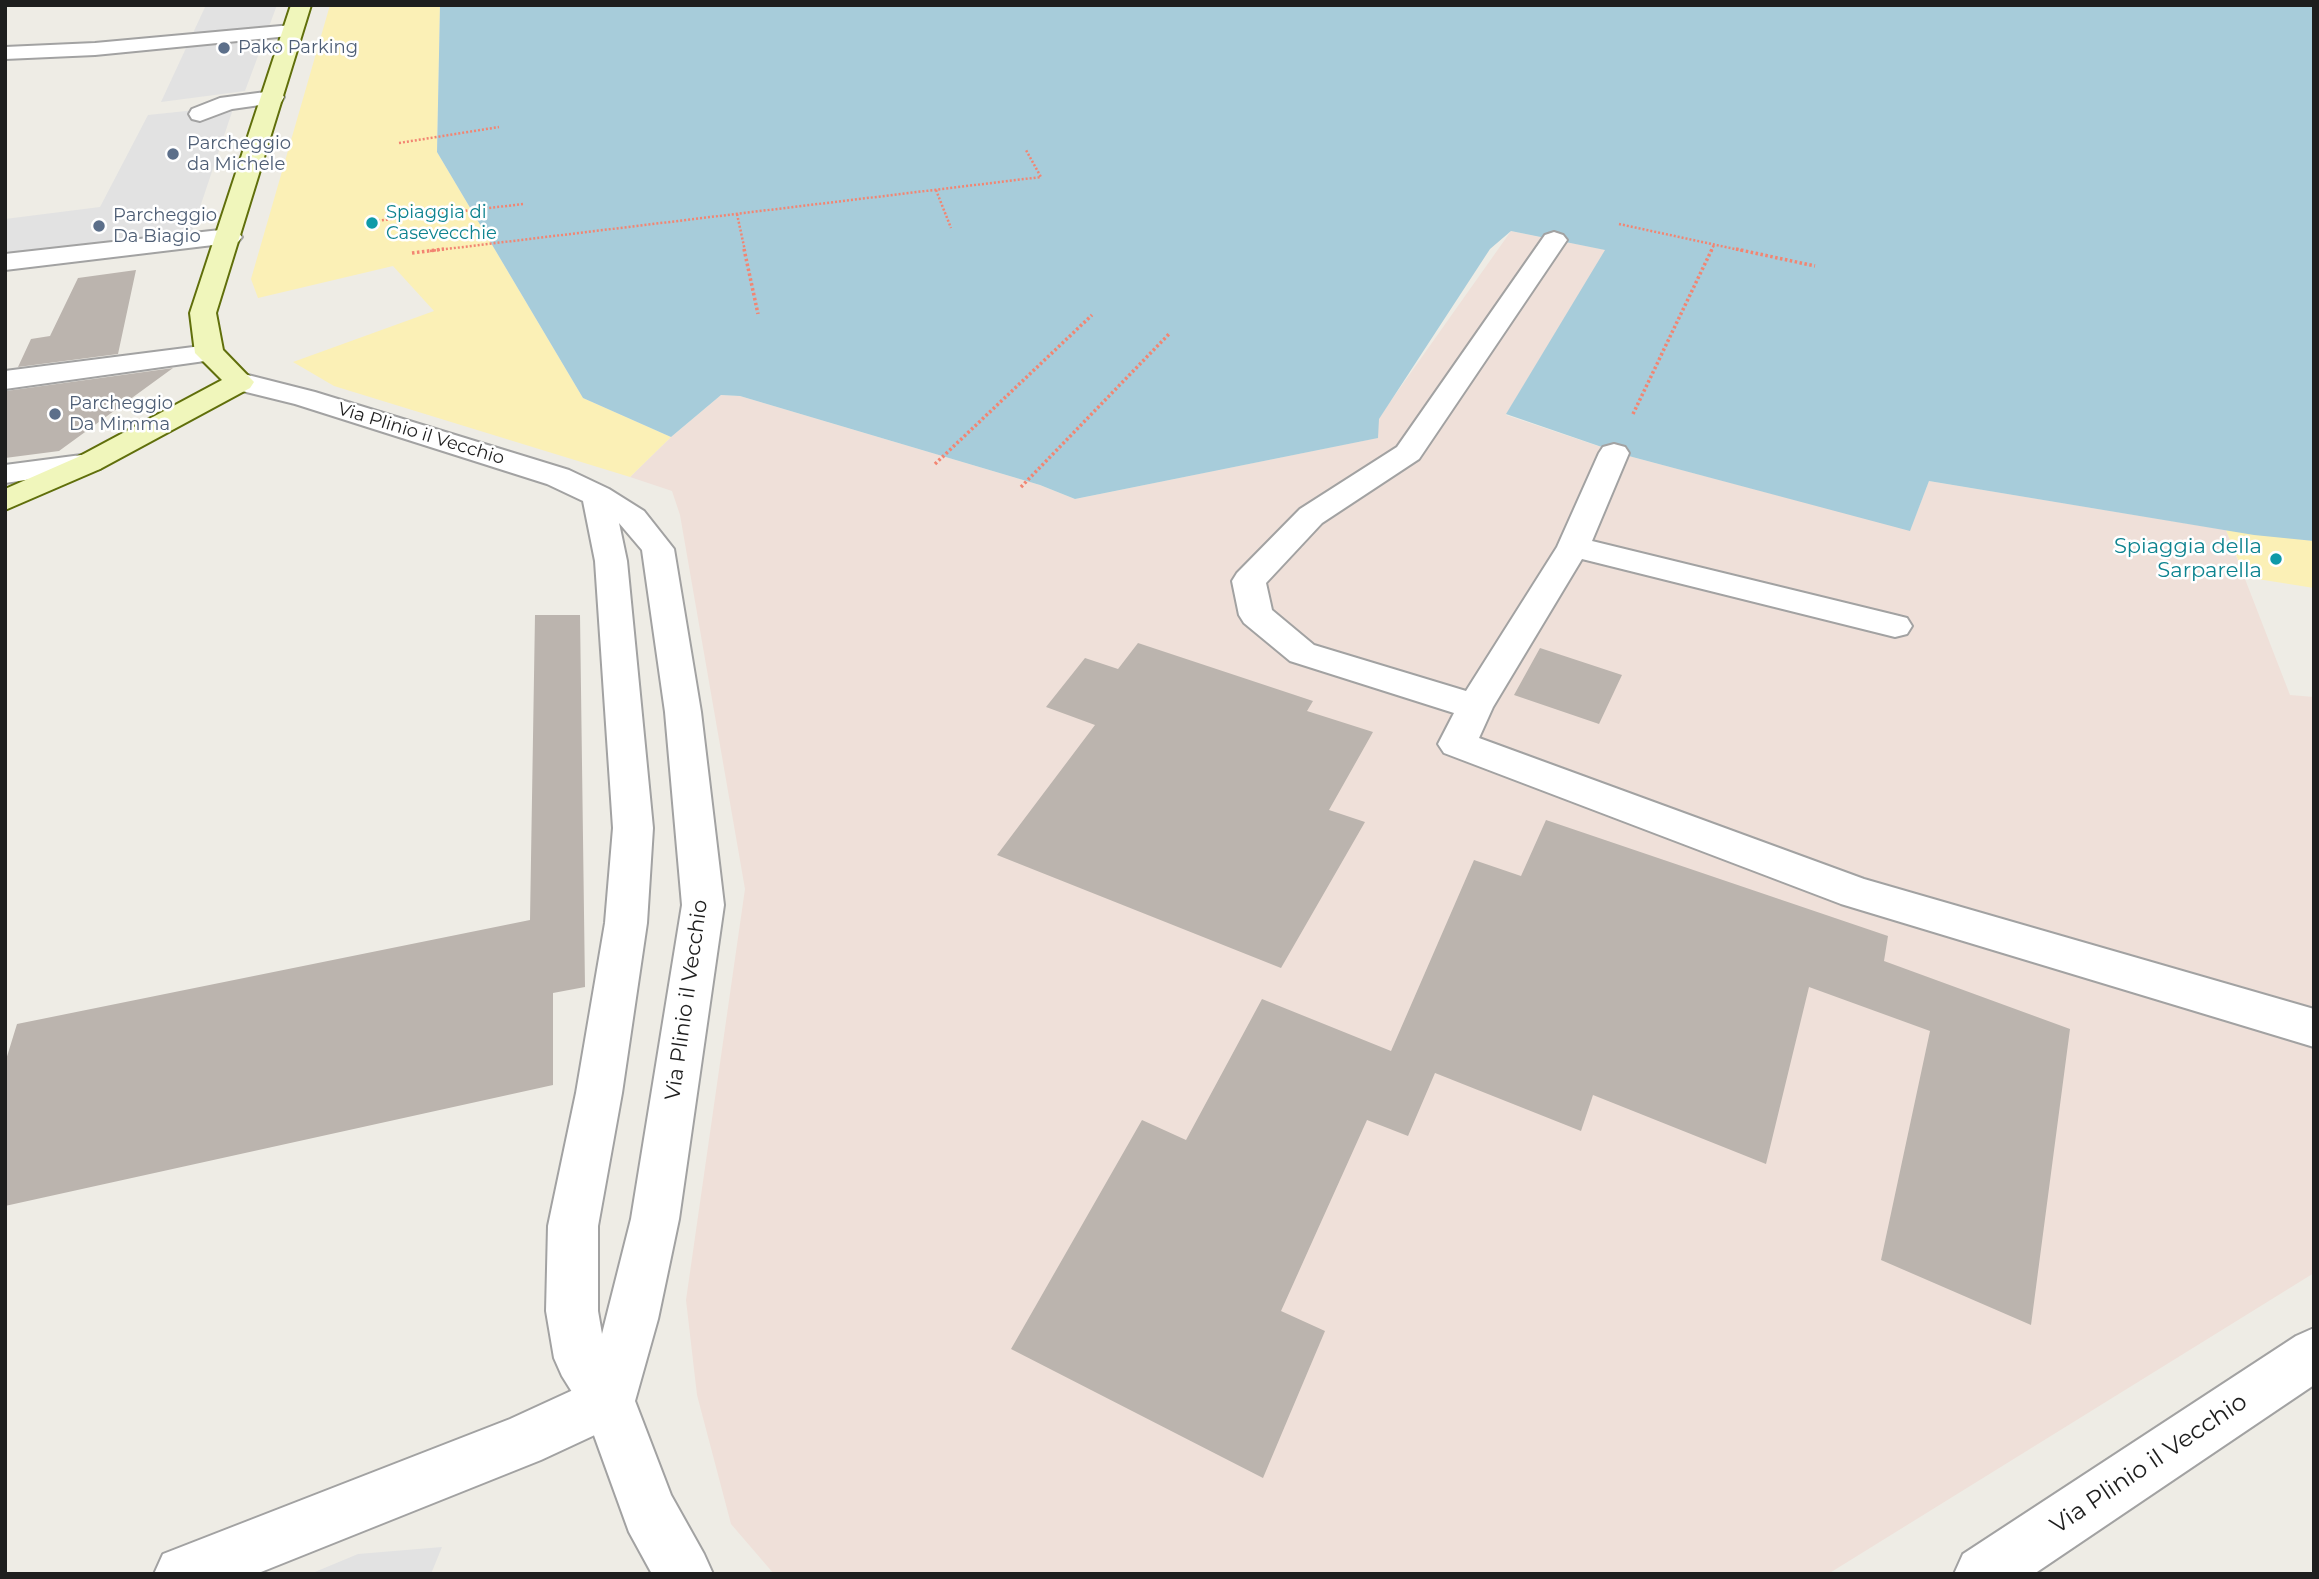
<!DOCTYPE html>
<style>
body{margin:0}
#map{position:relative;width:2319px;height:1579px;overflow:hidden;background:#eeece5;font-family:Montserrat,sans-serif}
canvas{display:block}
.frame{position:absolute;inset:0;border:7px solid #1e1e1e;pointer-events:none}
</style>
<div id="map">
<canvas width="2319" height="1579"></canvas>
<div class="frame"></div>
</div>
<script>
const ctx = document.querySelector('canvas').getContext('2d');
ctx.lineJoin = 'round';
function fillPath(path, color) {
  ctx.fillStyle = color;
  ctx.fill(path, 'evenodd');
}
function shape(rows) {
  const path = new Path2D();
  for (const r of rows) {
    path.moveTo(r[0], r[1]);
    for (let i = 2; i < r.length; i += 2) path.lineTo(r[i], r[i + 1]);
  }
  return path;
}
function trace(path, color, width, dash) {
  ctx.strokeStyle = color;
  ctx.lineWidth = width;
  ctx.lineCap = dash ? 'butt' : 'round';
  ctx.setLineDash(dash || []);
  ctx.stroke(path);
}
function label(font, color, halo, rows, align = 'center') {
  ctx.font = font + ' Montserrat,sans-serif';
  ctx.lineWidth = 5;
  ctx.setLineDash([]);
  ctx.textBaseline = 'middle';
  ctx.strokeStyle = halo;
  ctx.fillStyle = color;
  for (const [text, x, y, turn = 0] of rows) {
    ctx.save();
    ctx.translate(x, y);
    ctx.rotate((+turn || 0) * Math.PI / 180);
    ctx.textAlign = isNaN(turn) ? turn : align;
    if (halo) ctx.strokeText(text, 0, 0);
    ctx.fillText(text, 0, 0);
    ctx.restore();
  }
}
const military = shape([
 [1511,231,1606,250,1506,415,1625,455,1910,530,1929,481,2226,530,2290,695,2314,697,2314,1273,1828,1574,774,1574,731,1524,697,1395,686,1300,745,889,680,515,672,491,630,477,671,437,721,395,740,396,1040,485,1075,499,1377,438,1378,419]
]);
const sand = shape([
 [330,5,440,5,437,152,583,398,671,437,630,477,334,386,293,362,434,311,393,266,258,298,251,279],
 [2226,530,2314,541,2314,588,2245,577]
]);
const parking = shape([
 [206,5,277,5,245,91,161,102],
 [234,106,191,234,14,254,5,250,5,219,100,207,148,115],
 [442,1547,431,1574,310,1574,358,1554]
]);
const water = shape([
 [440,5,2314,5,2314,541,2254,535,1929,481,1910,531,1625,455,1506,414,1605,250,1511,231,1490,249,1379,419,1378,438,1075,499,1040,485,740,396,721,395,671,437,583,398,437,152]
]);
const building = shape([
 [136,270,118,354,18,367,31,339,50,336,78,278],
 [173,368,59,451,5,458,6,391],
 [535,615,580,615,585,987,553,993,553,1085,5,1206,5,1063,17,1024,530,920],
 [1138,643,1313,701,1307,711,1373,732,1329,810,1365,822,1281,968,997,855,1095,725,1046,707,1085,658,1118,669],
 [1540,648,1622,675,1599,724,1514,695],
 [1546,820,1888,936,1884,961,2070,1029,2031,1325,1881,1260,1930,1031,1809,987,1766,1164,1593,1095,1581,1131,1435,1073,1408,1136,1367,1120,1281,1311,1325,1331,1263,1478,1011,1349,1142,1120,1186,1140,1262,999,1391,1051,1474,860,1521,876]
]);
const pathFar1 = shape([
 [399,143,499,127],
 [936,190,951,228],
 [737,214,745,251],
 [366,222,524,204],
 [1619,224,1744,251],
 [430,251,1041,177,1026,150],
 [1711,251,1714,245]
]);
const path = shape([
 [744,249,758,314],
 [1736,249,1815,266],
 [412,253,444,249],
 [1633,414,1712,249],
 [935,464,1092,315],
 [1021,487,1170,333]
]);
const service = shape([
 [292,25,299,27,302,31,299,35,95,55,5,59,5,47,95,43,292,25],
 [273,91,281,92,284,97,281,102,232,109,200,121,192,119,189,114,192,109,220,98,273,91],
 [229,229,238,232,242,237,238,242,5,270,5,254,229,229],
 [1554,232,1563,235,1567,240,1419,459,1322,523,1266,583,1272,610,1314,645,1466,691,1557,547,1599,453,1603,447,1614,444,1625,447,1629,453,1592,541,1895,615,1907,618,1912,626,1907,634,1895,637,1582,559,1493,707,1479,738,1864,879,2314,1009,2314,1047,1841,904,1444,753,1438,744,1454,713,1290,661,1244,623,1239,615,1232,581,1237,573,1300,509,1397,447,1545,235,1554,232],
 [209,345,219,347,223,353,219,359,5,389,5,371,209,345],
 [89,454,100,457,104,463,100,469,5,483,5,465,89,454],
 [608,1374,627,1382,635,1401,627,1420,541,1460,256,1574,154,1574,163,1554,510,1419,608,1374]
]);
const minor = shape([
 [240,373,315,392,569,470,609,489,644,511,674,549,701,712,724,905,679,1219,658,1319,635,1401,671,1495,704,1554,713,1574,652,1574,629,1532,587,1416,562,1376,554,1358,546,1311,548,1226,576,1093,605,923,613,828,595,561,583,501,547,484,295,404,230,388,226,382,230,376,240,373],
 [619,523,642,550,665,712,682,905,631,1219,602,1334,598,1311,598,1226,622,1093,647,923,653,828,627,561,619,523],
 [2314,1328,2314,1385,2034,1574,1954,1574,1963,1554,2296,1336,2314,1328]
]);
const secondary = shape([
 [291,5,311,5,216,313,223,350,254,382,250,388,100,469,5,510,5,489,78,457,222,380,195,353,190,313,291,5]
]);
const markers = [
 [224,48,7,"#5c6f8a"],
 [173,154,7,"#5c6f8a"],
 [372,223,7,"#0f9aa8"],
 [99,226,7,"#5c6f8a"],
 [55,414,7,"#5c6f8a"],
 [2276,559,7,"#0f9aa8"]
];
const farServicenames = [
 ["Pako Parking",238,48],
 ["Parcheggio",187,144],
 ["da Michele",187,165],
 ["Parcheggio",113,216],
 ["Da Biagio",113,237],
 ["Parcheggio",69,404],
 ["Da Mimma",69,425]
];
const farCulturenames = [
 ["Spiaggia di",386,213],
 ["Casevecchie",386,234]
];
const farStreetnames = [
 ["Via Plinio il Vecchio",421,434,17]
];
const cultureNames = [
 ["Spiaggia della",2262,547],
 ["Sarparella",2262,571]
];
const streetNames = [
 ["Via Plinio il Vecchio",687,1000,-82]
];
const nearStreetnames = [
 ["Via Plinio il Vecchio",2149,1464,-34]
];
fillPath(military, '#efe0d9');
fillPath(sand, '#fbf0b6');
fillPath(parking, '#e2e2e2');
fillPath(water, '#a7ccda');
fillPath(building, '#bbb4ae');
trace(service, '#a2a2a2', 4);
trace(minor, '#a2a2a2', 4);
trace(secondary, '#606f0b', 4);
trace(pathFar1, '#f28572', 2.5, [2, 2]);
trace(path, '#f28572', 3.5, [2.5, 2.5]);
fillPath(service, '#fff');
fillPath(minor, '#fff');
fillPath(secondary, '#f0f6bb');
for (const [x, y, r, color] of markers) {
  const dot = new Path2D();
  dot.arc(x, y, r, 0, 2 * Math.PI);
  ctx.fillStyle = color;
  ctx.fill(dot);
  trace(dot, '#fff', 2.5);
}
label('18px', '#4e5e75', '#fff', farServicenames, 'left');
label('18px', '#0d838f', '#fff', farCulturenames, 'left');
label('18px', '#1e1e1e', '#fff', farStreetnames);
label('21px', '#0d838f', '#fff', cultureNames, 'right');
label('21px', '#1e1e1e', '#fff', streetNames);
label('24px', '#1e1e1e', '#fff', nearStreetnames);
</script>
